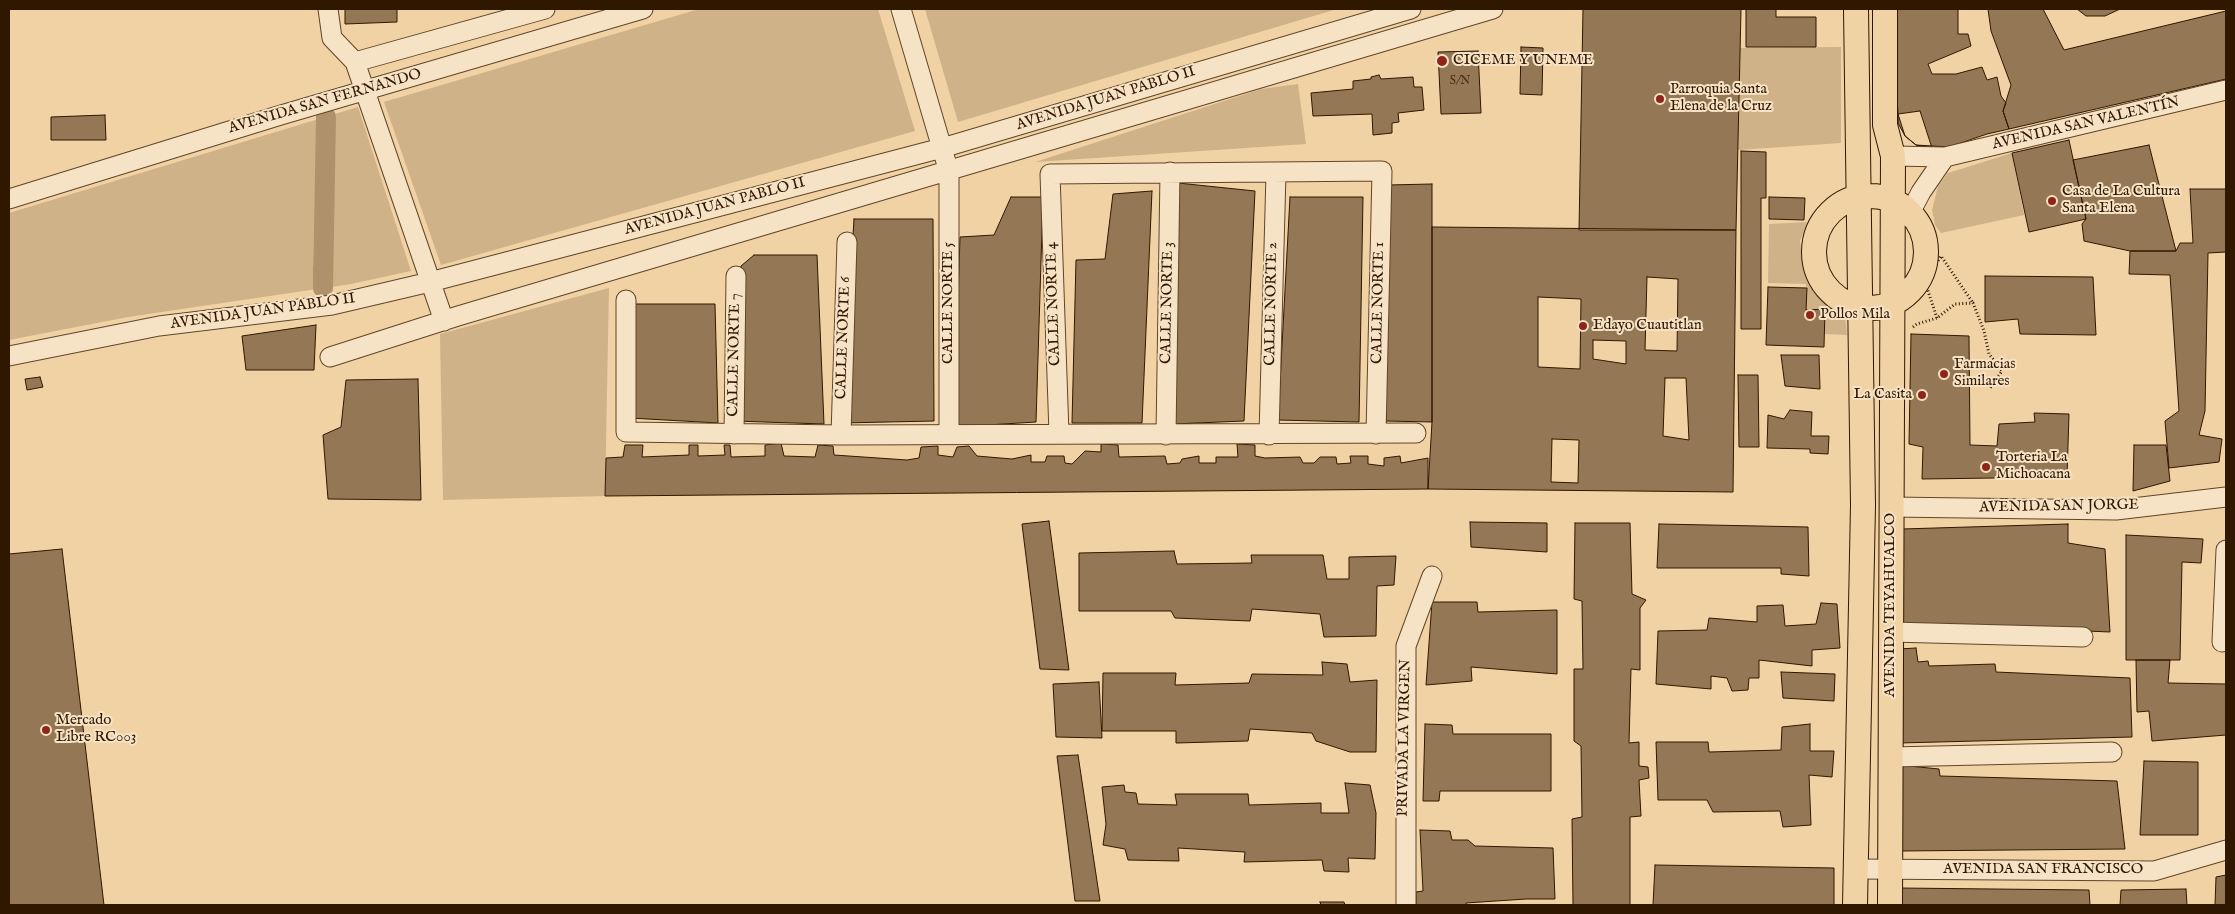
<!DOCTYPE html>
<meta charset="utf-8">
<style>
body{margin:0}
#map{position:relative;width:2235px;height:914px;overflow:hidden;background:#f1d2a4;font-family:"IM FELL English",serif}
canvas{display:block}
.frame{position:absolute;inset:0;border:10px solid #301700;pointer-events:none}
</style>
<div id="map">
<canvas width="2235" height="914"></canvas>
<div class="frame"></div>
</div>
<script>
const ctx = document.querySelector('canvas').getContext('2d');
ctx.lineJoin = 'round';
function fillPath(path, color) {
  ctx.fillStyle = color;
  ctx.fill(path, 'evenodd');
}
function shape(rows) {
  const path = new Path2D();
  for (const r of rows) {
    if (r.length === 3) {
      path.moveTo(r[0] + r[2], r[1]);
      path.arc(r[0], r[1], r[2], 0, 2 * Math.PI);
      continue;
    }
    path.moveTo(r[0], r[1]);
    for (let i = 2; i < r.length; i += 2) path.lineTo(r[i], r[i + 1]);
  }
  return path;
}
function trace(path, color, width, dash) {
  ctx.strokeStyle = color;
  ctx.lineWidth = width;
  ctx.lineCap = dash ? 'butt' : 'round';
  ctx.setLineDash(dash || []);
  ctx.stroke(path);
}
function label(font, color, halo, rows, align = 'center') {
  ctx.font = font + ' "IM FELL English",serif';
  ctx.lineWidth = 4;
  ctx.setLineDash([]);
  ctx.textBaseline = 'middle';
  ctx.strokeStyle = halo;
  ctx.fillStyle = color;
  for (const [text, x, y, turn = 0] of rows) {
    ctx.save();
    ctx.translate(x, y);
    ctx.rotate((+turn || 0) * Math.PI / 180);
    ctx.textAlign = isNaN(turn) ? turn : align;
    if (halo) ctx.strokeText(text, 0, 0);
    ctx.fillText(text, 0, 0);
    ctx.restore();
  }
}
const green = shape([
 [699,9,878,9,915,131,441,265,384,102],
 [925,9,1337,9,958,122],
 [1841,47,1841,143,1738,150,1740,48],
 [1298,84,1306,144,1035,162,1261,89],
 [358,107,411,271,351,284,128,317,9,340,9,213],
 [2012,153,2024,215,1941,233,1935,225,1932,210,1938,186,1948,173],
 [1807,222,1800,241,1802,260,1812,284,1824,297,1844,305,1847,335,1825,334,1825,309,1806,310,1806,284,1768,283,1769,224],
 [609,288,605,496,443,500,440,334]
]);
const canal = shape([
 [323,267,323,288,326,117]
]);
const building = shape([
 [345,9,397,9,397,22,345,24,345,9],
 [1583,9,1741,9,1736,230,1579,230,1583,9],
 [1746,9,1776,9,1776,17,1816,17,1816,47,1746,47,1746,9],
 [1892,9,1958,9,1958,34,1968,34,1971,46,1928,64,1932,74,1956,74,1982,67,1987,80,1997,77,2001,96,2006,103,2003,111,2009,129,1987,134,1949,147,1916,145,1905,136,1898,114,1892,9],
 [1988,9,2043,9,2064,50,2226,11,2226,79,2009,129,2003,111,2011,85,1991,31,1988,9],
 [2077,9,2120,9,2105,16,2086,16,2077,9],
 [1521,47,1543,48,1542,95,1520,94,1521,47],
 [1478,51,1481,113,1441,114,1438,52,1478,51],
 [1379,75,1381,79,1413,77,1414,87,1422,87,1424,110,1398,113,1399,122,1392,123,1392,133,1373,135,1372,114,1313,116,1311,93,1353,89,1353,81,1371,79,1371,77,1379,75],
 [1920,111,1932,148,1916,145,1905,136,1898,123,1898,114,1920,111],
 [105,115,106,140,51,140,51,117,105,115],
 [2069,140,2086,219,2029,232,2012,153,2069,140],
 [2149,145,2176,251,2130,251,2084,241,2082,224,2086,219,2073,160,2149,145],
 [1741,151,1766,152,1766,198,1761,198,1761,329,1741,329,1741,151],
 [1178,183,1255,191,1244,421,1173,424,1178,183],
 [1432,184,1432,422,1386,421,1388,185,1432,184],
 [2190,189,2226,189,2226,252,2208,253,2205,411,2199,435,2222,439,2219,462,2169,468,2165,421,2179,411,2170,275,2129,274,2130,251,2176,251,2180,243,2193,243,2190,189],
 [1152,191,1142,423,1072,423,1076,260,1105,259,1113,194,1152,191],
 [1011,197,1043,197,1036,422,954,427,960,237,994,235,1011,197],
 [1290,197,1363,197,1359,422,1278,420,1290,197],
 [1769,197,1805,198,1804,220,1769,219,1769,197],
 [854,219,933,219,934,421,842,423,854,219],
 [1432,227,1736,230,1733,492,1428,489,1432,422,1432,227],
 [754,255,817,255,824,424,734,421,741,266,754,255],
 [1985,276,2093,277,2096,335,2020,334,2018,319,1985,322,1985,276],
 [1647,277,1678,279,1677,351,1645,350,1647,277],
 [1768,287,1807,288,1806,310,1825,309,1824,347,1766,345,1768,287],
 [1538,297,1581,299,1580,369,1538,367,1538,297],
 [633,304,715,304,718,423,630,418,633,304],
 [316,325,314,370,246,370,242,336,316,325],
 [1911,334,1969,336,1970,445,1997,446,1999,424,2035,422,2034,413,2069,414,2067,477,1922,479,1923,447,1909,444,1911,334],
 [1593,340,1626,341,1626,364,1593,359,1593,340],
 [1781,355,1819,355,1820,389,1785,386,1781,355],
 [1738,375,1758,375,1759,447,1739,447,1738,375],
 [40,377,43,387,27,390,25,379,40,377],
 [1665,378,1686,378,1689,440,1663,436,1665,378],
 [418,379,421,500,328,499,323,435,341,427,346,380,418,379],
 [1790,410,1812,412,1811,436,1829,436,1828,454,1810,453,1810,449,1767,448,1768,415,1784,419,1790,410],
 [1552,439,1579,440,1578,483,1551,482,1552,439],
 [781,443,784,456,815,457,818,445,833,446,834,455,907,460,919,458,921,447,938,446,938,455,953,457,957,447,969,446,977,456,1012,459,1031,455,1031,462,1045,462,1047,456,1064,456,1065,463,1072,464,1085,451,1101,452,1101,444,1118,445,1119,457,1165,456,1167,464,1180,463,1182,459,1199,456,1199,463,1216,463,1216,457,1238,457,1237,444,1255,445,1255,456,1265,458,1300,457,1303,463,1314,463,1320,457,1336,457,1337,464,1351,463,1350,456,1368,456,1368,464,1384,466,1384,458,1400,456,1401,463,1428,458,1428,489,605,496,606,458,623,457,625,445,643,445,642,457,689,455,689,445,698,445,698,456,725,455,724,445,730,445,731,457,765,456,765,445,781,443],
 [2134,445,2166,445,2170,481,2133,491,2134,445],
 [1049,521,1069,670,1040,669,1022,524,1049,521],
 [1470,522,1547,523,1547,552,1471,547,1470,522],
 [1575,523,1630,523,1632,594,1646,600,1640,608,1640,670,1631,669,1629,743,1639,742,1639,766,1648,767,1649,778,1639,780,1641,816,1630,817,1630,905,1573,905,1572,819,1582,817,1581,746,1574,741,1574,669,1583,669,1582,601,1574,599,1575,523],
 [1659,524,1808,527,1809,576,1781,574,1781,568,1657,568,1659,524],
 [2068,524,2068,543,2105,549,2110,632,1901,623,1902,529,2068,524],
 [2126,535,2203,539,2201,563,2182,562,2180,660,2126,660,2126,535],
 [62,549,104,905,9,905,9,554,62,549],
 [1174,551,1177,564,1252,563,1251,555,1323,555,1327,579,1349,579,1349,557,1396,556,1394,585,1377,586,1376,636,1324,637,1320,614,1252,609,1250,621,1175,618,1171,611,1079,611,1079,553,1174,551],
 [1432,602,1477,602,1478,612,1557,610,1557,674,1471,667,1472,681,1426,685,1432,602],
 [1821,603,1837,604,1840,648,1812,650,1812,666,1759,660,1759,678,1749,678,1748,690,1732,691,1727,678,1711,676,1711,689,1656,684,1658,631,1707,630,1709,618,1757,622,1757,606,1783,605,1785,626,1816,624,1821,603],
 [1916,648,1918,662,1928,661,1929,666,1995,664,1996,672,2130,678,2132,737,1899,743,1899,649,1916,648],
 [2136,660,2170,660,2168,683,2226,684,2226,735,2152,741,2149,711,2137,712,2136,660],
 [1322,662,1347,664,1350,682,1377,680,1376,752,1350,752,1316,741,1312,733,1250,729,1248,741,1176,743,1176,731,1102,731,1103,673,1176,673,1175,685,1249,683,1252,674,1323,675,1322,662],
 [1781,672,1835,674,1834,701,1783,698,1781,672],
 [1099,682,1102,738,1056,737,1053,684,1099,682],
 [1425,724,1452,725,1453,734,1551,734,1551,791,1440,791,1439,801,1423,801,1425,724],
 [1810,724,1810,751,1834,751,1832,777,1809,775,1811,825,1783,827,1780,811,1713,812,1707,800,1658,800,1656,742,1708,742,1709,752,1781,750,1782,727,1810,724],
 [1078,755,1100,901,1075,901,1057,756,1078,755],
 [2144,761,2198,762,2198,835,2140,835,2144,761],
 [1899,765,1939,769,1940,776,2117,781,2125,849,1899,851,1899,765],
 [1345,783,1370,785,1376,813,1375,859,1348,858,1349,872,1324,871,1322,860,1244,862,1245,852,1178,848,1179,861,1128,860,1125,849,1103,845,1106,824,1102,787,1124,785,1125,792,1136,793,1138,804,1177,805,1175,794,1248,794,1249,805,1321,803,1321,813,1349,813,1345,783],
 [1420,830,1450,831,1452,840,1468,840,1475,846,1553,848,1555,899,1526,899,1466,903,1466,905,1416,905,1416,892,1423,891,1420,830],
 [1655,865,1834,868,1834,905,1653,905,1655,865],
 [2226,875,2226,905,2215,905,2216,877,2226,875],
 [1898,888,2089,890,2090,905,1899,905,1898,888],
 [2186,889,2187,905,2120,905,2121,890,2186,889],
 [1320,902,1344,902,1345,905,1321,905,1320,902]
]);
const path = shape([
 [1937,318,1925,282,1941,256,1973,303],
 [1913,327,1917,324,1937,318,1955,304,1973,303,1984,331,1989,354,2002,371,1990,388]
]);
const minor = shape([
 [328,9,332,38,355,62,444,321],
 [901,9,949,172,949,433],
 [355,62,545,9],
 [1893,156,1945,157,2226,90],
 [9,199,281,115,643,9],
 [1910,213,1921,192,1945,157],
 [626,300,626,432,841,435,1416,433],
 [9,356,159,326,332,305,430,282,942,148,1411,9],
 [330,357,458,316,1493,9],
 [734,434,736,276],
 [1059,434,1050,174,1382,171,1376,434],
 [841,435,847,242],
 [1166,435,1170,172],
 [1269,435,1276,173],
 [1891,507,2116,510,2226,497],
 [1891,632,2083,637],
 [2222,642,2226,550],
 [1891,757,2112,752],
 [1856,869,2154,871,2226,850],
 [1406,905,1406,646,1432,576]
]);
const major = shape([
 [1885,9,1885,125,1893,156,1890,905],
 [1870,252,56],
 [1855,905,1863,505,1856,9]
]);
const markers = [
 [1442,61,6,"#8f2418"],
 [1660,99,5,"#8f2418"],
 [2052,201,5,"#8f2418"],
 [1810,315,5,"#8f2418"],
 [1583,326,5,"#8f2418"],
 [1944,374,5,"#8f2418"],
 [1922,395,5,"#8f2418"],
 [1986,467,5,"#8f2418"],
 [46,730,5,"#8f2418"]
];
const numberNames = [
 ["S/N",1460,82]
];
const poiNames = [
 ["CICEME Y UNEME",1453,61],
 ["Parroquia Santa",1670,90],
 ["Elena de la Cruz",1670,107],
 ["Casa de La Cultura",2062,192],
 ["Santa Elena",2062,209],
 ["Pollos Mila",1820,315],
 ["Edayo Cuautitlan",1593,326],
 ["Farmacias",1954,365],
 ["Similares",1954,382],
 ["La Casita",1912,395,"right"],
 ["Torteria La",1996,458],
 ["Michoacana",1996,475],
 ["Mercado",56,721],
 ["Libre RC003",56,738]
];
const streetNames = [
 ["AVENIDA JUAN PABLO II",1106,99,-17],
 ["AVENIDA SAN FERNANDO",325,102,-16],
 ["AVENIDA SAN VALENTÍN",2086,124,-13],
 ["AVENIDA JUAN PABLO II",715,207,-15],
 ["CALLE NORTE 5",949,303,-90],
 ["CALLE NORTE 3",1168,303,-89],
 ["CALLE NORTE 1",1379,303,-89],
 ["CALLE NORTE 4",1054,304,-92],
 ["CALLE NORTE 2",1272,304,-89],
 ["AVENIDA JUAN PABLO II",263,312,-8],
 ["CALLE NORTE 6",844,338,-88],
 ["CALLE NORTE 7",735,355,-89],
 ["AVENIDA SAN JORGE",2059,507,-1],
 ["AVENIDA TEYAHUALCO",1891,605,-90],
 ["PRIVADA LA VIRGEN",1405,738,-89],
 ["AVENIDA SAN FRANCISCO",2043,870]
];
fillPath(green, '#d0b288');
trace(canal, '#af926c', 20);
fillPath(building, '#947855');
trace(building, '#301700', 1);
trace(minor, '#604629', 21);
trace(major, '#301700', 26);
trace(path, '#301700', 3, [1, 2.5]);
trace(minor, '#f6e2c4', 19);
trace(major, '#f1d2a4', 24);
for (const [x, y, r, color] of markers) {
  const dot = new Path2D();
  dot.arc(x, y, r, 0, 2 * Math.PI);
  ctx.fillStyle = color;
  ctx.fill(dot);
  trace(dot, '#f6e2c4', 2);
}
label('12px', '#492f15', null, numberNames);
label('15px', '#301700', '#f6e2c4', poiNames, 'left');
label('15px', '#301700', '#f6e2c4', streetNames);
</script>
